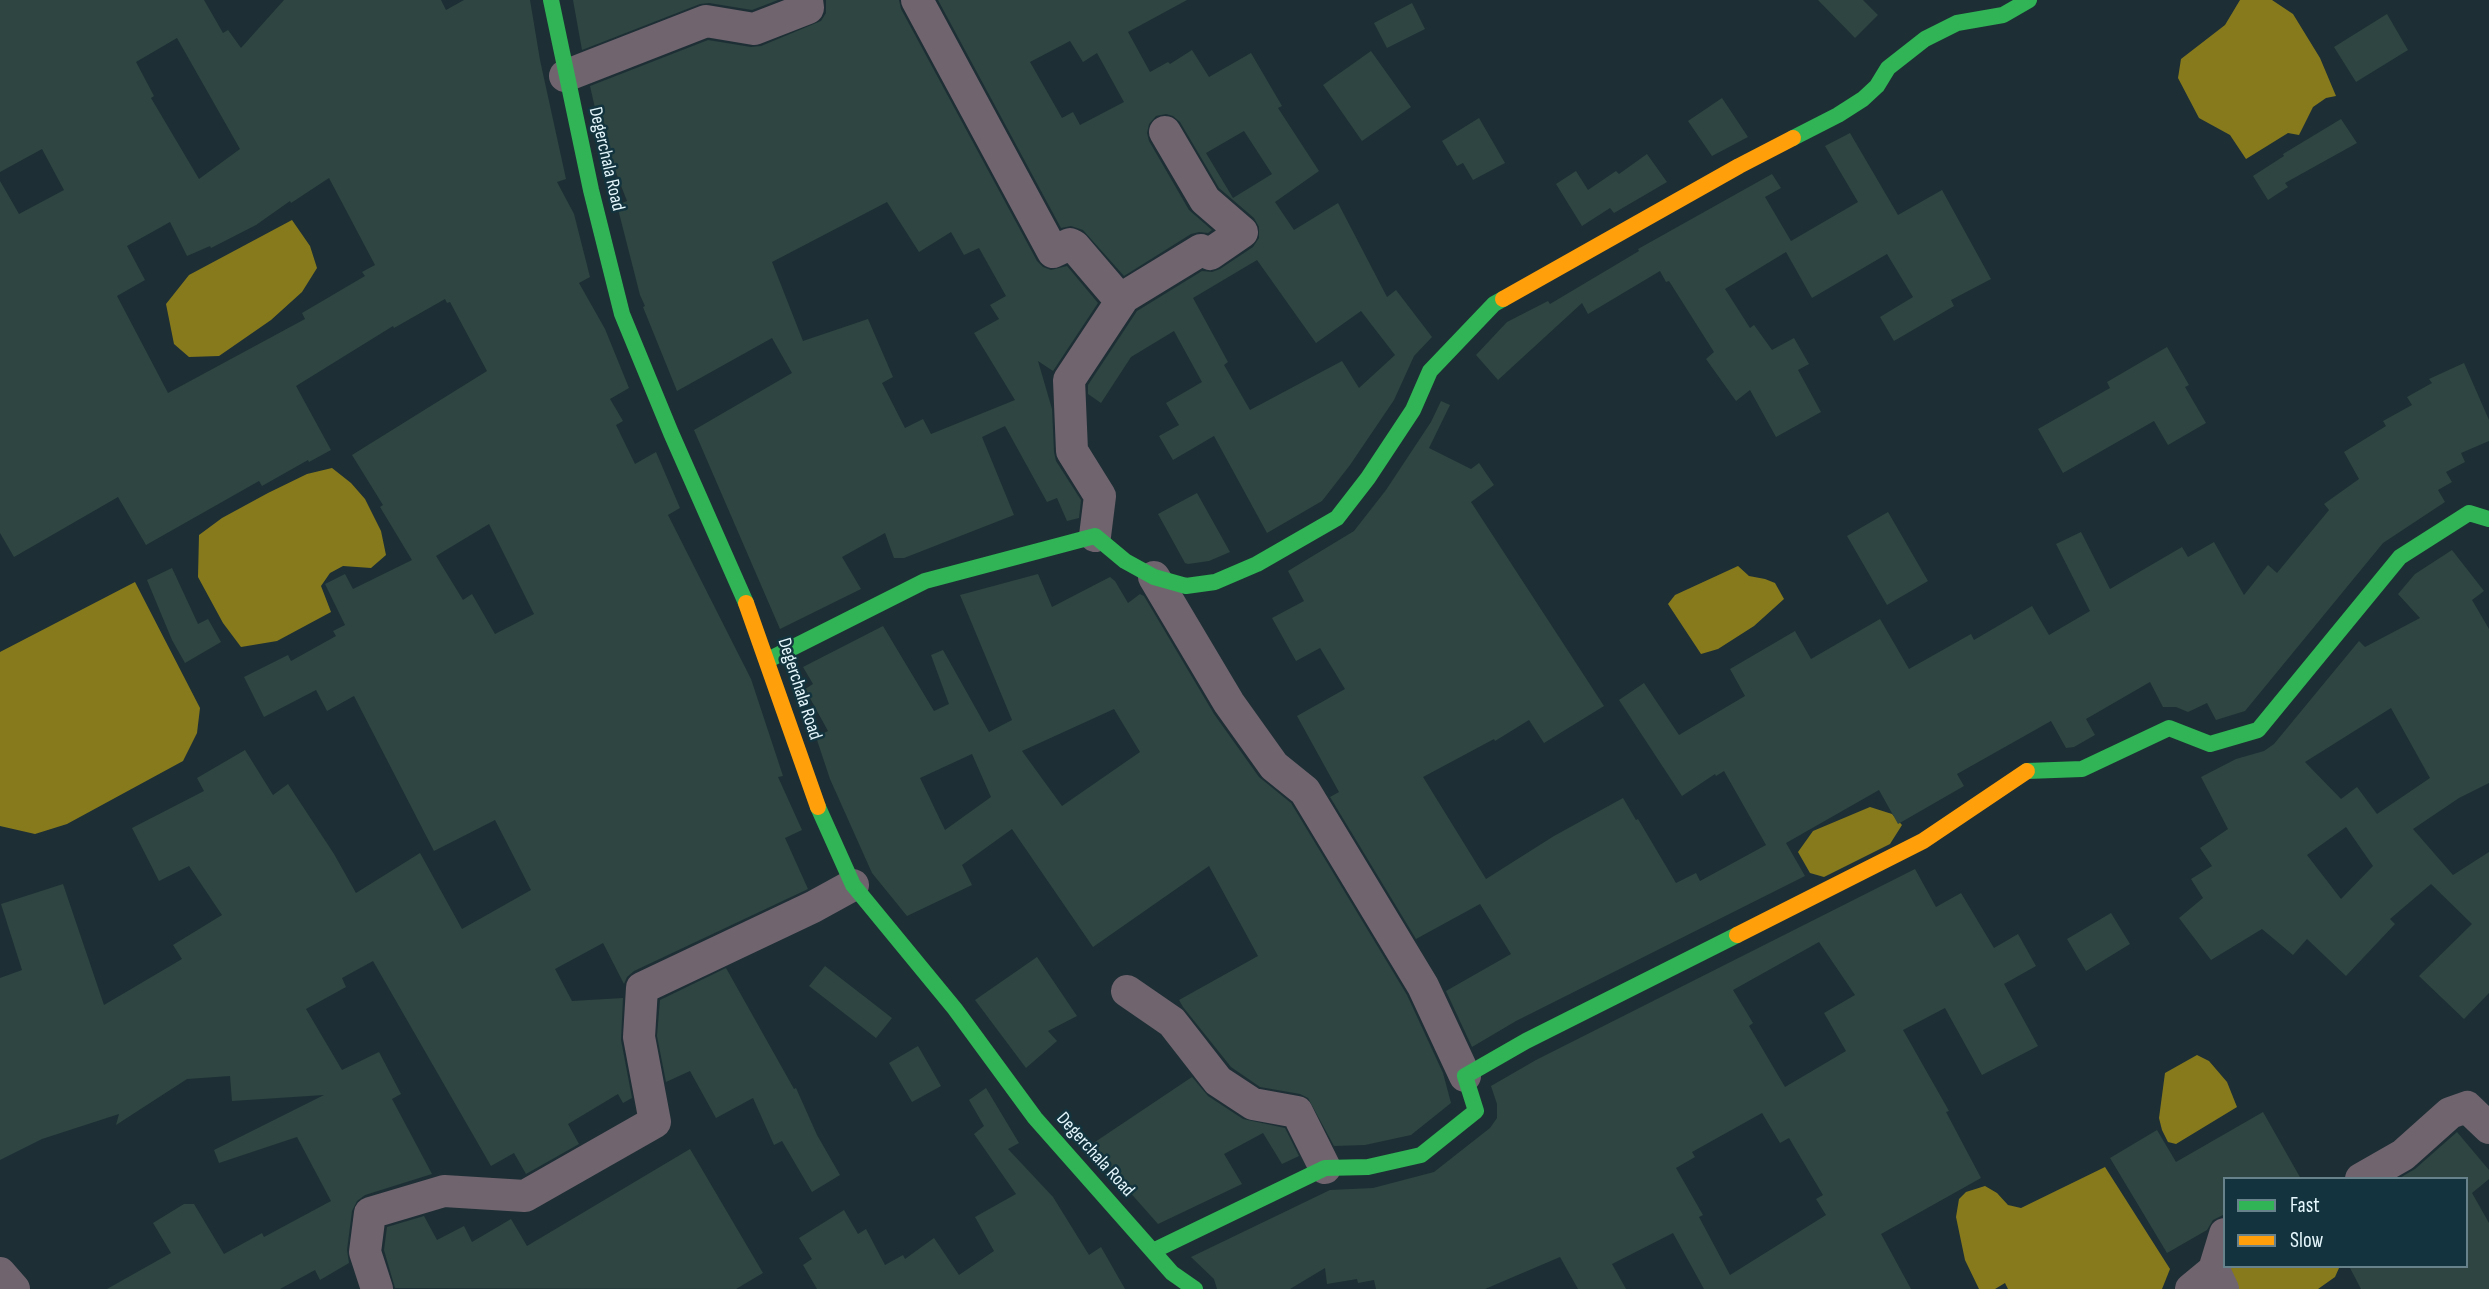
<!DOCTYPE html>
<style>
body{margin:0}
#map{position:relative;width:2489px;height:1289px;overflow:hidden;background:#1d2f34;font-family:"Sofia Sans Condensed",sans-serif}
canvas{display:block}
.legend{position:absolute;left:2223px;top:1177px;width:245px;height:91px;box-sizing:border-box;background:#13343e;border:2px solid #67828a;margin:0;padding:9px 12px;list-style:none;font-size:21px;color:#e5f7fd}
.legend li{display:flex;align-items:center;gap:14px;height:35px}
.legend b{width:35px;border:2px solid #67828a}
</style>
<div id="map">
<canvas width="2489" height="1289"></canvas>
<ul class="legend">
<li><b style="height:9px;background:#30b455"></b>Fast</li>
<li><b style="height:9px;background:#ff9f0a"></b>Slow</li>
</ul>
</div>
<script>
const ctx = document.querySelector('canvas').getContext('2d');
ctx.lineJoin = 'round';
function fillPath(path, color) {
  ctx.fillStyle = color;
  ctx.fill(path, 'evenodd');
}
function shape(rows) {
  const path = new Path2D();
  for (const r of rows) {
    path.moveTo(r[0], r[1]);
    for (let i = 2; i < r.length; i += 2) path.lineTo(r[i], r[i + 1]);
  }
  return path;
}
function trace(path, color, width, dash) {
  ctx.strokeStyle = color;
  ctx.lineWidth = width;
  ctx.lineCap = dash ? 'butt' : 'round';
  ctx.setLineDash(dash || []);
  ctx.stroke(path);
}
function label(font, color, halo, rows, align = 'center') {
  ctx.font = font + ' "Sofia Sans Condensed",sans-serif';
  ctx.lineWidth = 5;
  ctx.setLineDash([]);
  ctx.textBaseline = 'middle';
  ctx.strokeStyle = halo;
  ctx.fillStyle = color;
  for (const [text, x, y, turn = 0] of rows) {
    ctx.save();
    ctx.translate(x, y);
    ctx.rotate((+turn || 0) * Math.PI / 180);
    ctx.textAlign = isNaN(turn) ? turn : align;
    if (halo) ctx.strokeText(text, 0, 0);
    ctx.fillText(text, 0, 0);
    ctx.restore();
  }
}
const water = shape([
 [2240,0,2272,0,2293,14,2320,58,2336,96,2326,98,2313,107,2299,135,2288,133,2246,159,2230,135,2199,118,2178,78,2181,59,2225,25],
 [292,220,310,246,317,268,302,292,271,320,219,356,189,357,174,344,166,304,189,275],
 [332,468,351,483,365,499,381,531,386,555,371,568,343,566,330,573,321,586,331,612,277,641,241,647,223,623,198,577,199,535,222,518,268,493,307,474],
 [1738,566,1749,576,1765,579,1775,583,1784,599,1754,626,1718,649,1701,654,1668,604,1675,595],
 [135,582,200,708,197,733,183,761,67,824,35,834,0,826,0,652],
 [1870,807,1892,814,1902,825,1890,844,1824,877,1810,873,1798,852,1813,831],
 [2197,1055,2209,1061,2227,1082,2237,1107,2176,1144,2168,1142,2162,1130,2159,1118,2165,1073],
 [2105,1167,2170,1269,2162,1289,2008,1289,2005,1283,1995,1289,1979,1289,1965,1260,1956,1217,1959,1199,1966,1192,1985,1186,1997,1193,2008,1205,2021,1208],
 [2225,1266,2338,1266,2339,1268,2335,1277,2318,1289,2229,1289]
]);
const building = shape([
 [0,0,204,0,223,33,228,30,241,48,284,0,441,0,446,10,464,0,530,0,540,60,566,179,557,182,574,214,590,277,579,283,605,329,629,388,610,399,623,421,616,425,635,464,656,452,680,508,668,515,751,679,783,776,778,777,802,830,785,838,808,889,634,971,627,977,624,984,603,943,555,969,572,1001,623,998,621,1040,632,1098,623,1103,618,1094,568,1124,579,1144,526,1174,514,1153,491,1166,373,961,342,978,346,987,306,1009,342,1070,379,1052,401,1094,392,1099,432,1174,365,1195,357,1201,352,1211,347,1250,349,1263,320,1280,315,1270,280,1289,107,1289,171,1253,153,1223,184,1204,194,1204,224,1254,262,1233,264,1237,331,1201,297,1137,219,1163,214,1150,324,1095,232,1101,230,1076,187,1079,116,1125,119,1114,42,1139,0,1160,0,978,22,970,1,904,63,884,104,1005,182,959,173,945,222,915,189,866,159,881,132,828,204,791,197,778,245,750,273,795,288,784,334,854,356,893,420,853,462,929,531,890,495,820,434,851,354,696,327,711,316,690,264,717,244,677,288,655,291,661,336,636,333,631,345,625,325,584,345,574,353,589,412,560,380,507,383,505,352,455,487,371,450,302,447,303,445,299,394,328,393,326,296,386,331,450,309,462,308,460,262,486,259,481,146,545,118,497,14,557,0,533,0,181,19,214,64,190,42,149,0,172],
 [177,38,240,149,199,179,151,98,154,96,136,62],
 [329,178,375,265,362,272,365,276,302,313,305,319,168,393,117,296,145,280,127,246,170,222,187,256,210,246,211,248,256,225,290,201,291,203],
 [489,524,534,614,495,634,472,594,463,600,436,556],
 [573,0,778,0,752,10,709,3,700,4,582,50],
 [826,0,899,0,901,9,1037,261,1043,267,1051,270,1067,266,1098,303,1053,371,1038,361,1052,409,1054,452,1056,461,1081,500,1079,518,1067,521,1057,498,1047,502,1005,426,982,437,1014,515,904,558,894,558,885,533,842,557,861,589,780,629,694,430,792,373,772,338,677,391,643,307,645,306,640,295,617,205,627,201,611,160,607,161,590,86,708,40,751,47,761,46,821,21,826,13],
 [887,202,919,252,951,232,964,255,979,248,1006,296,990,305,999,319,974,333,1015,400,931,434,923,419,905,428,882,383,893,377,868,319,803,341,772,262],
 [938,0,1187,0,1128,32,1150,72,1168,62,1170,64,1192,50,1209,77,1251,53,1282,106,1278,108,1319,171,1275,202,1294,230,1338,203,1387,297,1396,290,1432,337,1414,356,1394,400,1350,465,1322,501,1267,533,1214,436,1173,460,1159,436,1179,425,1166,403,1202,382,1174,331,1131,357,1101,403,1088,394,1088,385,1137,311,1202,271,1212,272,1220,269,1253,247,1259,238,1259,227,1254,218,1219,188,1180,122,1173,116,1166,114,1156,116,1149,124,1147,133,1149,141,1189,210,1212,230,1208,233,1199,232,1191,234,1124,276,1083,230,1071,226,1061,228],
 [1070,41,1083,62,1097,53,1124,102,1080,125,1073,112,1062,118,1030,62],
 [1244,131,1272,174,1233,198,1206,153],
 [1257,260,1316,343,1361,311,1395,355,1359,388,1342,361,1250,410,1224,365,1228,362,1193,298],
 [1818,0,1863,0,1878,15,1855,38],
 [1412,3,1425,29,1387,48,1374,23],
 [2387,14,2408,50,2356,82,2334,47],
 [1371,51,1411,107,1362,141,1323,85],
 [1722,98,1748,137,1712,156,1688,121],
 [1479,118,1505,163,1473,180,1463,163,1457,166,1442,141],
 [2341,119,2357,143,2285,183,2288,187,2268,200,2253,176,2284,156,2283,154],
 [1850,133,1898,215,1942,190,1991,279,1951,300,1954,306,1894,341,1880,317,1913,297,1887,254,1812,298,1786,252,1725,289,1750,328,1754,325,1772,350,1794,338,1809,364,1798,370,1821,412,1776,437,1750,390,1736,401,1706,359,1714,352,1669,281,1666,282,1660,271,1588,314,1582,303,1498,380,1476,355,1507,322,1548,301,1550,304,1639,251,1638,249,1772,174,1781,188,1765,197,1791,241,1858,202,1825,146],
 [1647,154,1667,182,1614,213,1610,208,1582,226,1556,184,1576,171,1588,190,1616,171,1619,174],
 [2167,347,2189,385,2185,387,2206,423,2168,445,2154,421,2063,473,2038,429,2110,388,2107,382],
 [2464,363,2489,420,2489,441,2461,453,2465,462,2446,472,2452,482,2438,490,2445,502,2383,543,2245,711,2216,720,2207,703,2188,712,2176,707,2163,707,2150,682,2086,719,2095,735,2074,747,2066,748,2051,721,1957,774,1964,786,1898,824,1879,790,1786,843,1805,876,1516,1021,1472,1047,1446,991,1511,954,1480,904,1416,939,1330,797,1339,792,1297,716,1345,689,1320,648,1296,661,1272,618,1304,601,1288,571,1354,531,1386,490,1431,422,1441,401,1450,405,1429,448,1471,469,1479,463,1494,485,1471,502,1604,706,1544,743,1529,720,1495,741,1494,739,1423,777,1486,879,1554,836,1623,798,1636,820,1638,819,1676,883,1696,873,1700,881,1766,845,1724,771,1716,776,1715,774,1682,796,1619,700,1644,683,1679,735,1745,696,1730,669,1795,631,1811,659,1880,619,1909,669,1971,634,1974,640,2032,606,2049,635,2090,611,2056,544,2081,532,2110,589,2182,547,2188,557,2214,542,2244,595,2268,565,2277,573,2329,510,2324,504,2359,479,2344,452,2386,426,2383,421,2412,405,2407,397,2432,383,2429,379],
 [1197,493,1230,552,1209,561,1188,564,1185,563,1158,514],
 [1888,512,1928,581,1887,605,1847,536],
 [2452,550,2484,591,2472,600,2489,629,2489,783,2459,798,2413,829,2453,875,2489,852,2489,993,2464,1019,2419,976,2472,924,2431,884,2390,919,2395,924,2346,976,2307,939,2293,955,2262,929,2211,960,2179,918,2203,898,2191,879,2212,866,2200,848,2228,829,2201,777,2236,759,2264,751,2274,744,2359,641,2365,647,2420,618,2398,594,2415,574],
 [2391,708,2430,778,2377,814,2357,787,2341,799,2305,762],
 [2346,827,2373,866,2341,899,2307,855],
 [172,568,198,624,208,619,221,642,185,663,172,640,147,580],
 [1038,574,1052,607,1110,577,1115,581,1128,603,1140,594,1144,596,1214,714,1259,777,1291,803,1407,995,1443,1073,1451,1103,1411,1135,1365,1145,1334,1146,1308,1098,1300,1094,1260,1087,1231,1067,1183,1007,1179,1000,1258,956,1209,866,1093,947,1012,829,962,865,972,885,907,916,872,873,830,779,816,737,828,731,805,689,813,684,803,667,883,626,934,711,949,704,931,655,943,650,989,732,1012,720,960,595],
 [1114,709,1140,752,1062,806,1022,751],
 [972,754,991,797,945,830,920,778],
 [1915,869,1936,907,1961,893,1994,948,2018,934,2036,966,2004,984,2038,1046,1982,1075,1945,1008,1903,1030,1949,1111,1946,1112,1981,1178,1881,1234,1911,1289,1704,1289,1673,1233,1612,1264,1626,1289,1578,1289,1560,1257,1485,1289,1376,1289,1374,1280,1358,1283,1357,1279,1327,1284,1325,1268,1290,1289,1217,1289,1214,1279,1191,1257,1330,1190,1373,1188,1434,1172,1490,1128,1497,1118,1497,1104,1491,1086,1536,1060],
 [1819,942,1855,995,1824,1013,1846,1051,1785,1087,1749,1026,1753,1023,1733,990],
 [1762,1113,1780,1143,1789,1138,1823,1195,1816,1199,1826,1215,1730,1275,1699,1217,1703,1215,1676,1168,1695,1157,1692,1152],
 [2111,913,2130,944,2086,971,2067,939],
 [1037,957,1077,1016,1048,1031,1057,1041,1026,1068,975,1000],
 [825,966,892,1018,876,1038,809,986],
 [726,968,794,1089,796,1088,817,1135,840,1175,812,1192,782,1141,774,1145,753,1098,716,1118,690,1071,666,1082,657,1036,660,1000],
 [918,1046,941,1086,912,1102,889,1063],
 [1192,1077,1208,1096,1243,1119,1285,1128,1299,1156,1282,1164,1263,1133,1224,1154,1242,1184,1158,1224,1089,1146],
 [986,1088,1019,1143,1008,1149,1053,1197,1089,1255,1101,1247,1125,1289,817,1289,803,1265,812,1259,799,1238,844,1210,858,1234,866,1229,885,1265,903,1255,905,1259,934,1238,959,1275,994,1251,975,1217,1016,1194,974,1134,984,1126,969,1100],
 [2263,1112,2301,1179,2225,1179,2225,1214,2213,1220,2207,1230,2167,1253,2110,1158,2157,1130,2176,1162],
 [2457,1132,2489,1170,2489,1179,2472,1193,2489,1223,2489,1289,2361,1289,2349,1266,2466,1266,2466,1179,2398,1179,2415,1169],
 [690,1149,763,1273,736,1289,395,1288,384,1250,387,1227,424,1216,437,1240,464,1226,472,1242,511,1219,527,1246]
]);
const street = shape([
 [917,0,1053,252,1070,244,1074,246,1121,301],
 [565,76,706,21,754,29,808,8,807,0],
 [1095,536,1100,496,1072,451,1069,380,1124,297,1201,250,1210,254,1242,232,1205,200,1165,132],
 [1154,577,1229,703,1274,766,1305,791,1423,986,1465,1076],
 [1127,991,1172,1022,1218,1081,1253,1104,1297,1112,1325,1168],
 [2361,1179,2403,1155,2450,1113,2467,1107,2489,1128],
 [0,1273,14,1289],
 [377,1289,365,1252,370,1213,444,1191,525,1196,655,1122,639,1037,642,988,813,907,853,885],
 [2191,1289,2214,1270],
 [2223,1289,2214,1270,2225,1234]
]);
const fast = shape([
 [551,0,591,190,622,314,671,433,746,603],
 [1793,138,1838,115,1863,99,1877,86,1888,68,1925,39,1957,23,2003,15,2029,0],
 [768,660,925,581,1095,536,1125,561,1154,577,1186,586,1215,582,1257,564,1337,518,1368,478,1413,410,1430,371,1494,304,1503,299],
 [2027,771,2082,769,2169,728,2210,744,2258,730,2400,557,2469,513,2489,519],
 [818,807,853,885,955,1009,1035,1118,1172,1273,1195,1289],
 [1153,1251,1325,1168,1368,1167,1421,1155,1476,1111,1465,1076,1526,1041,1737,935]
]);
const slow = shape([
 [1503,299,1739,166,1793,138],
 [746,603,818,807],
 [1737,935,1923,841,2027,771]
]);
const streetNames = [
 ["Degerchala Road",606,159,77],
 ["Degerchala Road",799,689,72],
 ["Degerchala Road",1095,1155,48]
];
fillPath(water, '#877a1d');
fillPath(building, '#2e4542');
trace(street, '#70646f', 32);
trace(fast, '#30b455', 16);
trace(slow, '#ff9f0a', 16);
label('19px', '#e5f7fd', '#13343e', streetNames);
</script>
